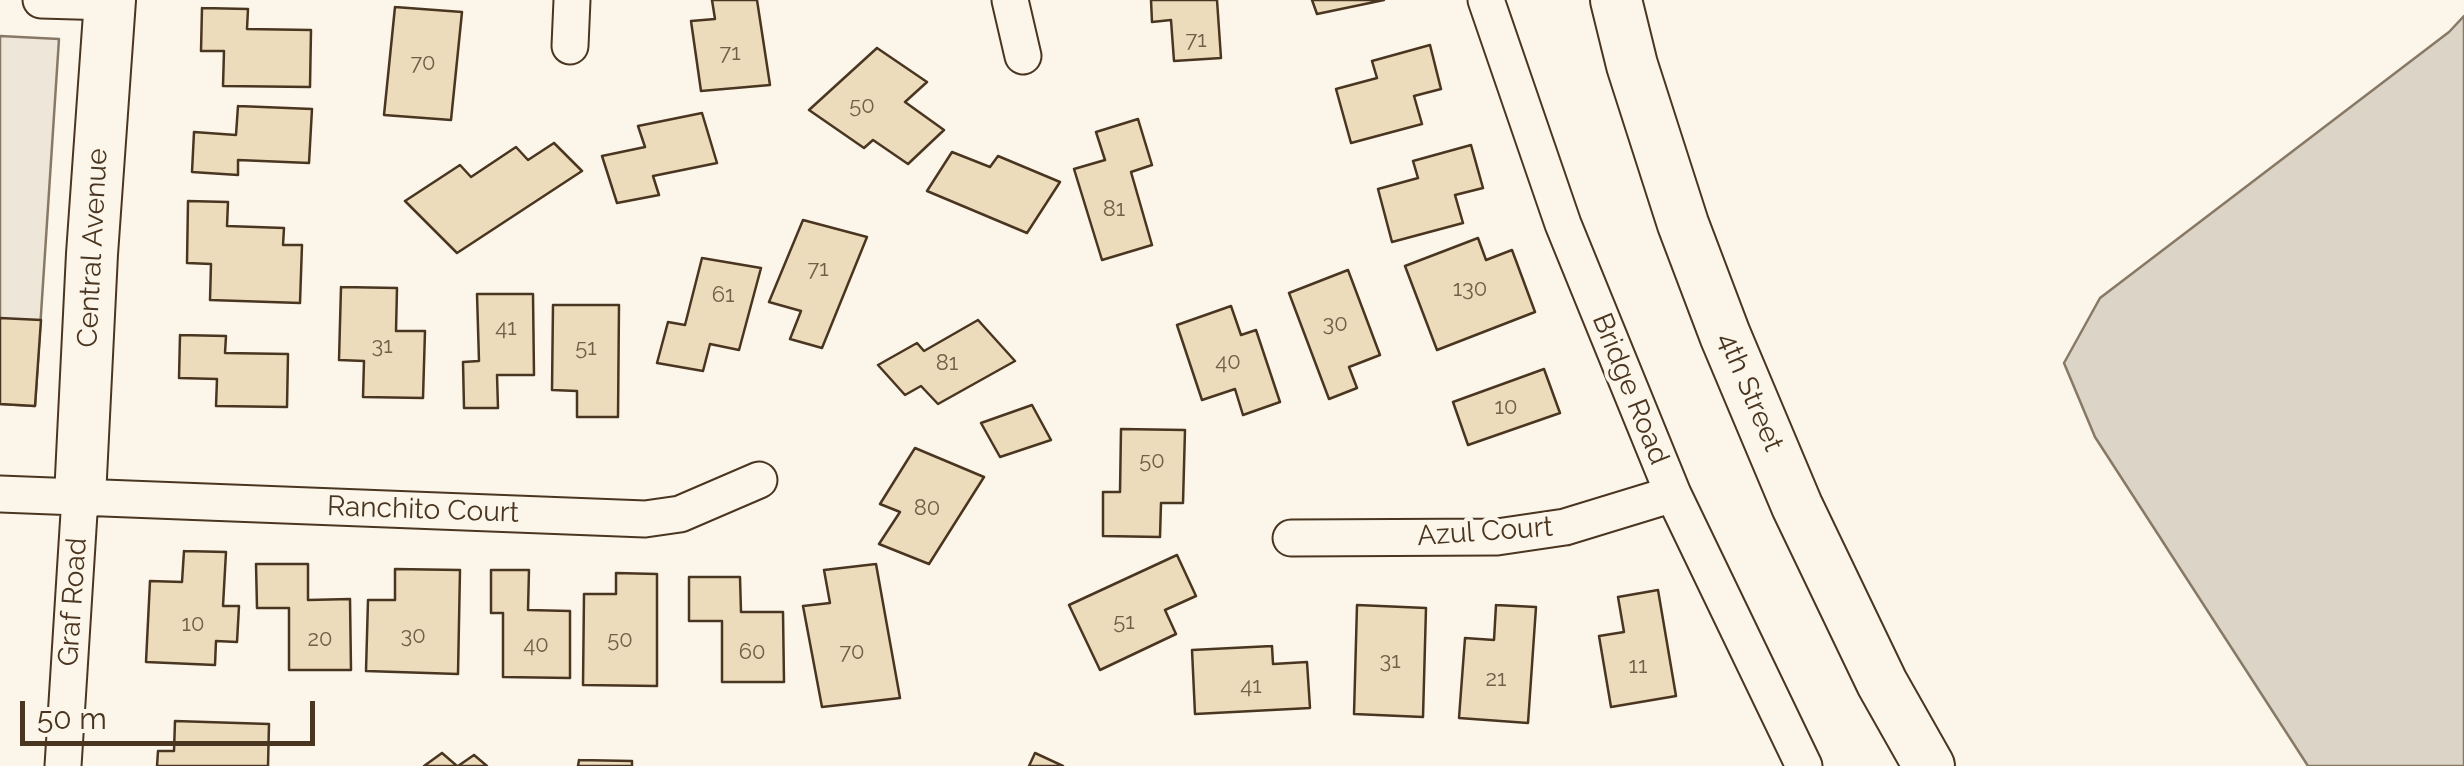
<!DOCTYPE html>
<style>
body{margin:0}
#map{position:relative;width:2464px;height:766px;overflow:hidden;background:#fbf6e9;font-family:Raleway,sans-serif}
canvas{display:block}
.scale{position:absolute;left:20px;top:701px;width:295px;height:45px;box-sizing:border-box;border:5px solid #4a3520;border-top:0;padding-left:12px;font-size:30px;line-height:35px;white-space:nowrap;color:#4a3520;-webkit-text-stroke:8px #fbf6e9;paint-order:stroke}
</style>
<div id="map">
<canvas width="2464" height="766"></canvas>
<div class="scale">50 m</div>
</div>
<script>
const ctx = document.querySelector('canvas').getContext('2d');
ctx.lineJoin = 'round';
function fillPath(path, color) {
  ctx.fillStyle = color;
  ctx.fill(path, 'evenodd');
}
function shape(rows) {
  const path = new Path2D();
  for (const r of rows) {
    path.moveTo(r[0], r[1]);
    for (let i = 2; i < r.length; i += 2) path.lineTo(r[i], r[i + 1]);
  }
  return path;
}
function trace(path, color, width, dash) {
  ctx.strokeStyle = color;
  ctx.lineWidth = width;
  ctx.lineCap = dash ? 'butt' : 'round';
  ctx.setLineDash(dash || []);
  ctx.stroke(path);
}
function label(font, color, halo, rows, align = 'center') {
  ctx.font = font + ' Raleway,sans-serif';
  ctx.lineWidth = 8;
  ctx.setLineDash([]);
  ctx.textBaseline = 'middle';
  ctx.strokeStyle = halo;
  ctx.fillStyle = color;
  for (const [text, x, y, turn = 0] of rows) {
    ctx.save();
    ctx.translate(x, y);
    ctx.rotate((+turn || 0) * Math.PI / 180);
    ctx.textAlign = isNaN(turn) ? turn : align;
    if (halo) ctx.strokeText(text, 0, 0);
    ctx.fillText(text, 0, 0);
    ctx.restore();
  }
}
const green = shape([
 [0,36,59,39,35,406,0,404,0,36]
]);
const water = shape([
 [2464,16,2464,766,2308,766,2095,437,2064,363,2100,298,2449,32,2464,16]
]);
const building = shape([
 [712,0,757,0,770,85,701,91,691,21,715,19,712,0],
 [1151,0,1217,0,1221,58,1174,61,1171,20,1152,22,1151,0],
 [1312,0,1384,0,1317,14,1312,0],
 [395,7,462,12,451,120,384,115,395,7],
 [202,8,248,9,247,29,311,30,310,87,223,86,224,51,201,51,202,8],
 [1430,45,1441,89,1414,96,1422,124,1351,143,1336,89,1377,78,1372,61,1430,45],
 [877,48,927,82,905,102,944,130,908,164,873,140,864,148,809,110,877,48],
 [238,106,312,109,309,163,238,160,238,175,192,172,194,132,236,135,238,106],
 [702,113,717,163,653,176,659,195,617,203,602,156,645,147,638,126,702,113],
 [1138,119,1152,165,1131,172,1152,245,1102,260,1074,169,1105,160,1096,132,1138,119],
 [554,143,582,171,457,253,405,201,460,165,471,177,516,147,528,160,554,143],
 [1471,145,1483,188,1455,195,1463,223,1392,242,1378,189,1418,178,1413,161,1471,145],
 [952,152,990,167,998,156,1060,182,1027,233,927,191,952,152],
 [188,201,228,202,227,226,284,228,283,245,302,245,300,303,210,300,211,264,187,263,188,201],
 [803,220,867,237,822,348,790,339,801,311,769,302,803,220],
 [1478,238,1486,260,1512,250,1535,312,1437,350,1405,266,1478,238],
 [702,258,761,268,739,350,710,344,703,371,657,363,668,322,685,325,702,258],
 [1348,270,1380,355,1349,367,1357,388,1329,399,1289,293,1348,270],
 [341,287,397,288,396,331,425,331,423,398,363,397,364,361,339,360,341,287],
 [477,294,533,294,534,375,497,375,498,408,464,408,463,362,479,361,477,294],
 [553,305,619,305,618,417,577,417,577,391,552,390,553,305],
 [1231,306,1241,335,1256,330,1280,402,1243,415,1235,389,1202,400,1177,325,1231,306],
 [0,318,41,320,35,406,0,404,0,318],
 [978,320,1015,361,938,404,921,386,905,395,878,365,917,343,924,351,978,320],
 [180,335,226,336,225,353,288,354,287,407,216,406,217,379,179,378,180,335],
 [1544,369,1560,413,1468,445,1453,402,1544,369],
 [1032,405,1051,440,1000,457,981,423,1032,405],
 [1121,429,1185,430,1183,503,1161,503,1160,537,1103,536,1103,492,1120,492,1121,429],
 [915,448,984,477,929,564,879,544,900,512,880,504,915,448],
 [184,551,226,552,223,606,239,606,237,642,216,641,215,665,146,662,150,581,182,582,184,551],
 [1177,555,1196,596,1165,610,1176,634,1100,670,1069,605,1177,555],
 [256,564,308,564,308,600,350,599,351,670,289,670,289,608,257,608,256,564],
 [876,564,900,698,822,707,803,606,830,603,824,570,876,564],
 [395,569,460,570,458,674,366,671,368,600,395,600,395,569],
 [491,570,529,570,528,610,570,611,570,678,503,677,503,613,491,613,491,570],
 [616,573,657,574,657,686,583,685,584,594,616,594,616,573],
 [689,577,740,577,741,612,783,612,784,682,722,682,722,621,689,621,689,577],
 [1658,590,1676,696,1611,707,1599,636,1624,632,1618,597,1658,590],
 [1357,605,1426,608,1423,717,1354,714,1357,605],
 [1496,605,1536,607,1528,723,1459,718,1465,638,1494,640,1496,605],
 [1272,646,1273,664,1307,662,1310,708,1195,714,1192,650,1272,646],
 [175,721,269,724,268,766,157,766,158,751,174,751,175,721],
 [442,753,457,766,424,766,442,753],
 [1035,753,1063,766,1029,766,1035,753],
 [474,755,487,766,458,766,474,755],
 [579,760,632,761,632,766,578,766,579,760]
]);
const street = shape([
 [41,0,110,2],
 [1010,0,1023,56],
 [1486,0,1563,224,1673,494,1804,766],
 [570,46,572,0],
 [0,494,645,519,680,514,759,480],
 [1291,538,1497,537,1565,527,1673,494],
 [63,766,80,497]
]);
const secondary = shape([
 [1616,0,1632,65,1683,224,1725,335,1797,506,1882,683,1929,766],
 [80,497,92,254,110,0]
]);
const numberNames = [
 ["71",1196,40],
 ["71",730,53],
 ["70",423,63],
 ["50",862,106],
 ["81",1114,209],
 ["71",818,269],
 ["130",1470,289],
 ["61",723,295],
 ["30",1335,324],
 ["41",506,328],
 ["31",382,346],
 ["51",586,348],
 ["40",1228,362],
 ["81",947,363],
 ["10",1506,407],
 ["50",1152,461],
 ["80",927,508],
 ["51",1124,622],
 ["10",193,624],
 ["30",413,636],
 ["20",320,639],
 ["50",620,640],
 ["40",536,645],
 ["60",752,652],
 ["70",852,652],
 ["31",1390,661],
 ["11",1638,666],
 ["21",1496,679],
 ["41",1251,686]
];
const streetNames = [
 ["Central Avenue",93,248,-87],
 ["Bridge Road",1630,389,68],
 ["4th Street",1750,392,67],
 ["Ranchito Court",423,510,2],
 ["Azul Court",1485,532,-4],
 ["Graf Road",73,602,-86]
];
fillPath(green, '#ede6d9');
trace(green, '#887966', 2.5);
fillPath(water, '#dcd4c6');
trace(water, '#887966', 2.5);
fillPath(building, '#ecdcbc');
trace(building, '#4a3520', 2.5);
trace(street, '#4a3520', 39);
trace(secondary, '#4a3520', 54);
trace(street, '#fbf6e9', 35);
trace(secondary, '#fbf6e9', 50);
label('22px', '#725f47', null, numberNames);
label('28px', '#4a3520', '#fbf6e9', streetNames);
</script>
